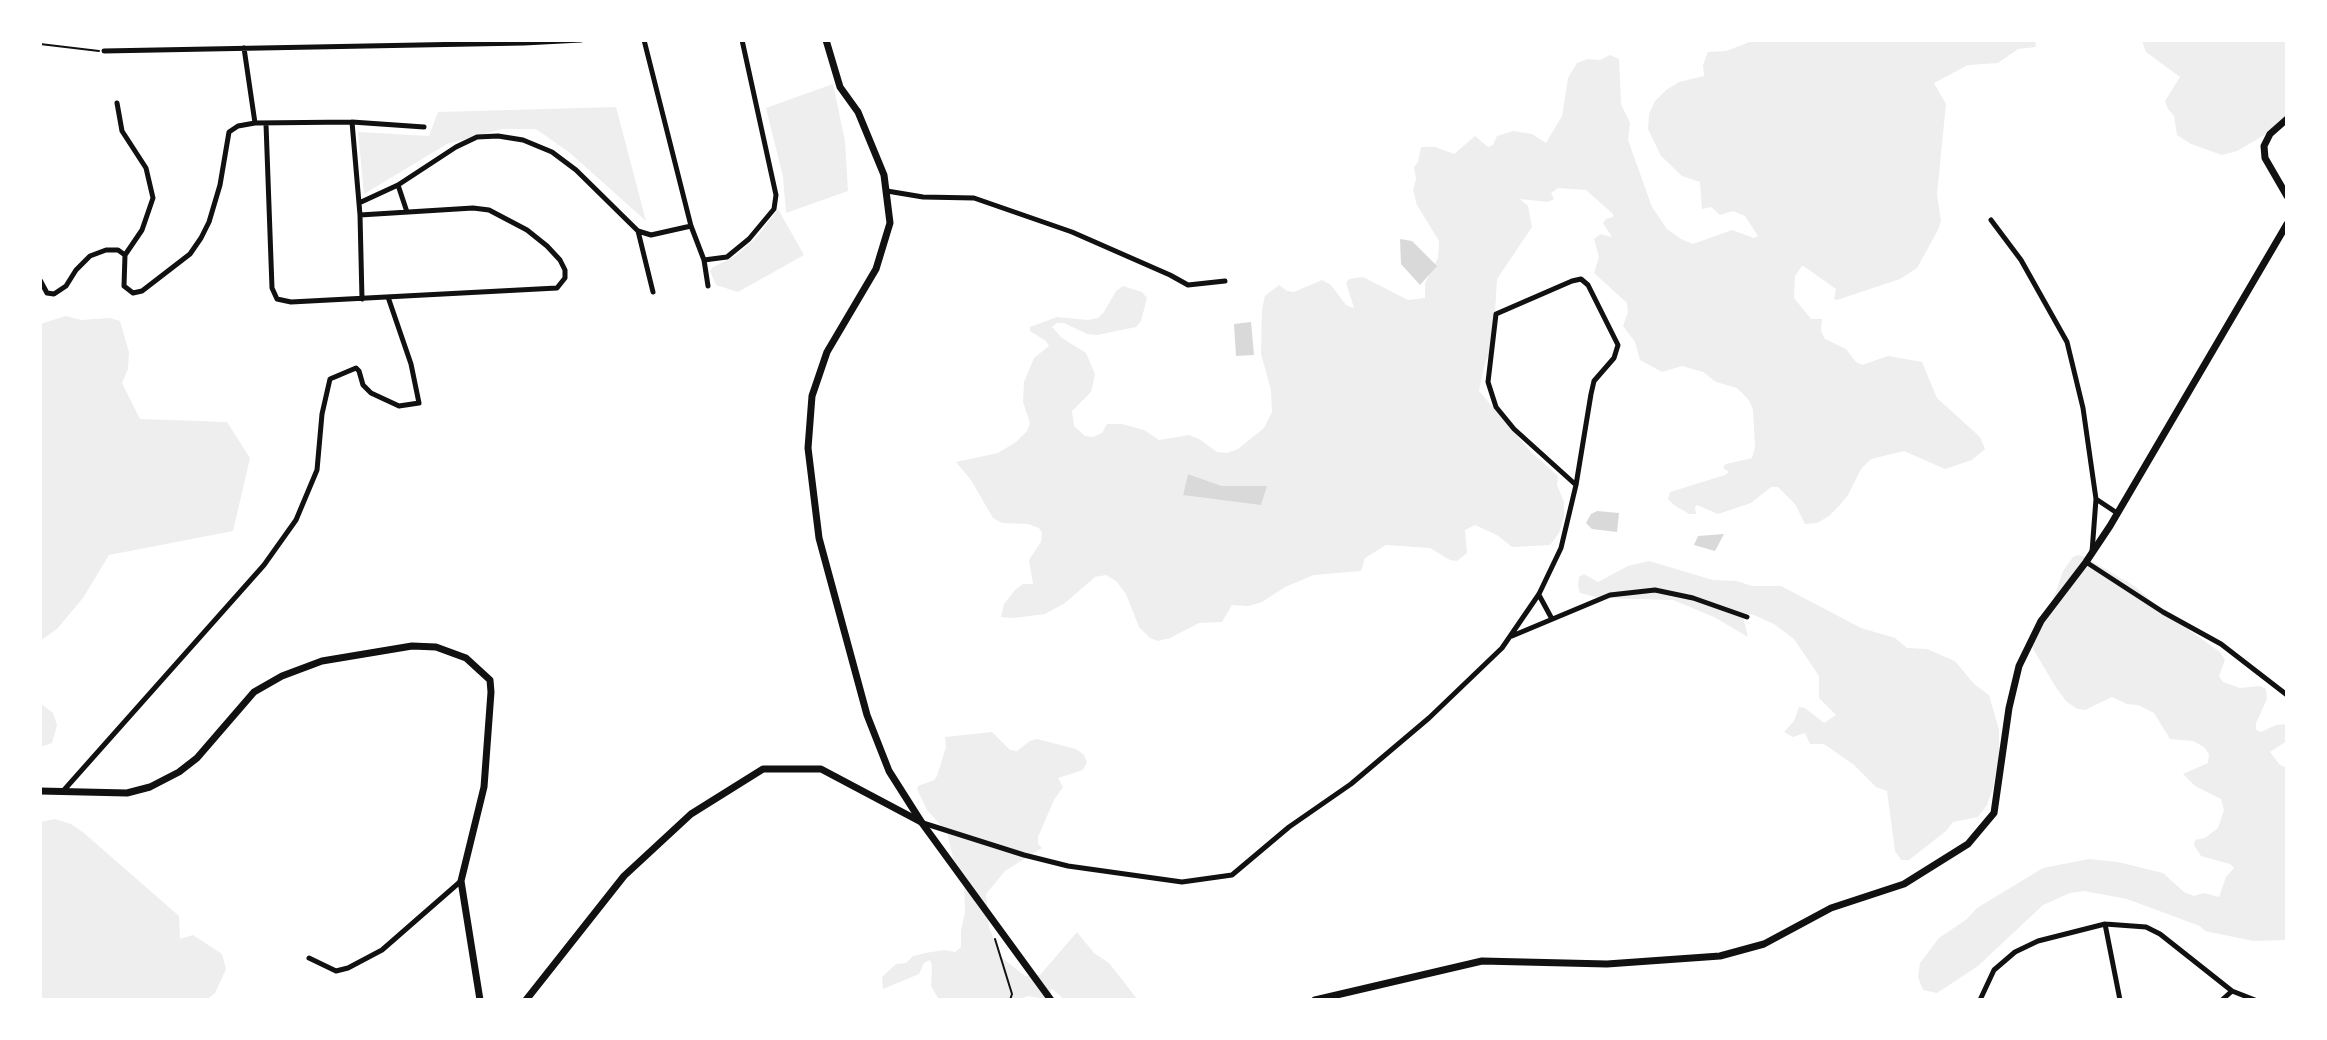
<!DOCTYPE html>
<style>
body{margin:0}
#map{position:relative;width:2327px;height:1040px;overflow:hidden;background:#fff;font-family:"Exo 2",sans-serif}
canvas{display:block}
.frame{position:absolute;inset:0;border:42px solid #fff;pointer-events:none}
</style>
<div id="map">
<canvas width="2327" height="1040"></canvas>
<div class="frame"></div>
</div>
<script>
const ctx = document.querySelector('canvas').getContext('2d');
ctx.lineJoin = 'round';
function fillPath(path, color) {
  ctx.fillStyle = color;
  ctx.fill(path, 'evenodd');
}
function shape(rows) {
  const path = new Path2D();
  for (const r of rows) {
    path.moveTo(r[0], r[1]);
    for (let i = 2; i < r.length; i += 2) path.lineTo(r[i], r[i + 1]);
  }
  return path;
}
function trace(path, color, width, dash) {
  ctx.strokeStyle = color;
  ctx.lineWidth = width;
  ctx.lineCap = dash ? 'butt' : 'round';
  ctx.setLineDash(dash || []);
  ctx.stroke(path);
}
const green = shape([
 [1755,40,2035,40,2036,47,2018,49,1998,63,1968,65,1934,83,1946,104,1937,194,1941,221,1938,230,1917,268,1900,279,1837,300,1834,299,1836,289,1805,267,1802,266,1795,276,1794,298,1811,319,1822,319,1821,331,1825,339,1846,349,1856,362,1862,365,1888,356,1922,362,1937,398,1980,437,1985,449,1972,460,1945,469,1904,451,1871,459,1861,469,1848,495,1839,506,1829,516,1817,523,1805,524,1795,504,1778,487,1771,487,1751,503,1718,514,1697,505,1695,507,1696,514,1689,514,1674,505,1668,499,1670,492,1725,475,1729,472,1723,468,1726,464,1752,458,1755,447,1753,410,1749,400,1737,388,1716,382,1703,372,1682,366,1662,372,1640,360,1635,342,1623,326,1628,312,1627,303,1594,273,1599,257,1594,239,1601,234,1612,237,1603,223,1606,219,1613,217,1613,214,1586,190,1558,188,1551,193,1554,199,1548,202,1520,199,1528,206,1532,227,1497,279,1493,345,1484,366,1479,391,1531,452,1558,476,1557,485,1564,502,1564,516,1559,533,1550,545,1512,547,1497,535,1475,525,1465,530,1467,553,1457,561,1450,560,1430,548,1386,545,1365,558,1361,571,1314,575,1285,587,1262,602,1248,606,1232,605,1222,622,1199,623,1170,638,1158,641,1150,638,1139,627,1126,594,1116,581,1106,575,1095,577,1065,603,1045,614,1014,618,1001,617,1004,604,1015,590,1023,584,1033,584,1029,560,1041,542,1042,533,1039,528,1028,524,1002,523,993,518,971,480,956,462,998,453,1016,442,1027,431,1030,423,1023,402,1024,382,1034,358,1049,346,1046,341,1030,331,1030,327,1057,317,1088,320,1098,318,1104,312,1116,291,1123,286,1142,292,1147,298,1141,321,1136,327,1097,335,1087,334,1064,323,1057,323,1052,327,1062,338,1086,353,1095,374,1091,392,1072,411,1074,426,1085,436,1093,437,1102,433,1107,424,1122,424,1144,430,1159,440,1189,435,1199,439,1217,452,1227,453,1238,449,1264,428,1272,412,1271,390,1261,354,1262,309,1265,296,1279,285,1287,291,1294,292,1322,280,1331,285,1346,305,1354,308,1346,283,1349,279,1363,277,1408,300,1425,298,1425,283,1438,258,1439,241,1417,205,1413,190,1416,179,1414,167,1418,162,1421,147,1435,147,1454,154,1475,136,1488,147,1493,145,1497,136,1513,131,1532,134,1546,143,1562,116,1568,78,1577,63,1587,59,1600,60,1610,55,1619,59,1621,104,1630,123,1628,140,1652,207,1667,229,1681,239,1693,244,1732,230,1754,238,1758,236,1745,216,1733,211,1720,215,1711,207,1702,209,1700,182,1682,176,1661,156,1648,129,1649,114,1655,101,1666,90,1679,82,1704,76,1703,65,1708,52,1726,51],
 [1188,474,1222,486,1266,486,1183,495],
 [2142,40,2287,40,2287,122,2237,151,2222,155,2191,144,2177,135,2174,116,2168,109,2165,101,2180,77,2146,52],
 [833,84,845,141,848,191,786,213,783,177,766,108],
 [616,107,646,221,570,153,536,129,502,129,447,144,364,194,358,132,429,136,438,112],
 [778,209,804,255,738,292,716,285,710,271,713,267,734,257,758,236],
 [66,316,81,320,110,318,120,321,129,352,128,369,122,383,140,419,227,422,250,458,233,531,109,555,83,598,57,629,40,641,40,324],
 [2078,555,2085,557,2136,587,2162,611,2220,652,2225,660,2219,676,2223,682,2240,688,2260,686,2266,689,2267,699,2256,723,2256,730,2261,732,2276,725,2287,724,2287,741,2270,752,2280,765,2287,768,2287,940,2253,941,2205,931,2200,926,2127,899,2084,891,2070,893,2043,905,1978,966,1937,993,1923,990,1918,977,1920,963,1939,938,1967,919,1977,908,2043,868,2089,859,2118,862,2163,873,2184,892,2194,896,2204,893,2219,897,2226,877,2234,868,2230,864,2201,856,2194,845,2195,840,2205,838,2218,828,2224,810,2221,799,2195,786,2183,774,2208,763,2209,754,2204,747,2193,741,2170,739,2154,713,2138,705,2127,704,2112,697,2085,710,2077,709,2066,701,2055,686,2032,647,2053,600,2063,571,2073,557],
 [1649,561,1713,580,1737,581,1752,586,1781,586,1861,628,1895,638,1907,648,1927,649,1955,661,1974,684,1989,695,1999,730,1999,757,1993,788,1987,805,1978,817,1953,822,1946,831,1909,860,1901,860,1895,851,1887,791,1876,787,1854,765,1824,744,1810,744,1805,733,1793,737,1784,732,1794,721,1799,707,1805,708,1824,723,1836,715,1819,698,1819,676,1794,639,1774,624,1754,615,1742,613,1748,637,1714,617,1673,600,1600,598,1580,593,1578,586,1579,577,1584,574,1598,582,1628,566],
 [40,703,53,713,57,725,52,743,40,747],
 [992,732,1010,750,1017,751,1030,741,1037,739,1076,749,1084,755,1087,762,1083,770,1058,778,1063,787,1054,800,1038,837,1038,844,1042,848,1005,871,986,894,989,927,1001,957,1025,976,1040,975,1077,932,1094,953,1109,963,1138,1000,1065,1000,1051,988,1050,1000,1028,996,1017,1000,939,1000,931,986,932,966,930,960,924,963,919,974,883,989,882,977,896,964,906,963,913,956,925,953,944,950,955,952,961,947,961,931,965,912,964,884,955,866,947,832,927,810,917,789,918,786,934,780,937,776,946,747,945,737],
 [55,819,71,824,84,833,179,916,180,939,193,935,222,954,226,969,215,993,206,1000,40,1000,40,822]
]);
const water = shape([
 [1400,239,1412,241,1437,266,1420,285,1401,264],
 [1251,322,1254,355,1236,356,1234,324],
 [1188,474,1222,486,1267,486,1261,505,1183,495],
 [1597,511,1619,513,1617,532,1592,529,1586,523,1591,514],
 [1724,534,1715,551,1694,545,1698,536]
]);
const path = shape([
 [40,44,99,51],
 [995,939,1012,994,1010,1000]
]);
const minor = shape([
 [644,40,691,226,704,260,708,286],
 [244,48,255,123],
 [104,51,524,43,581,40],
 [117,103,122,131,146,168,153,198,142,230,125,255,124,286,133,293,142,291,190,254,201,238,209,222,220,185,229,132,238,126,255,123,352,122,424,127],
 [352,122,360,215,362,299],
 [266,124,272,288,277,299,291,302,557,288,565,278,565,270,560,260,547,246,527,230,489,210,473,208,360,215],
 [398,185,407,212],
 [887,191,923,197,974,198,1072,232,1170,275,1188,285,1225,281],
 [359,203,398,185,456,147,477,137,498,136,523,140,552,152,576,170,638,231,653,292],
 [1991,220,2021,260,2067,342,2083,408,2096,499,2092,552],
 [638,231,651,235,691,226],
 [704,260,727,257,749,239,774,209,776,195,742,40],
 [40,280,47,293,54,294,66,286,76,270,90,256,106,250,118,250,125,255],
 [2096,499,2117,513],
 [2086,562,2163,612,2221,644,2287,695],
 [1539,595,1552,619],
 [1512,636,1610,595,1655,590,1693,598,1747,617],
 [64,790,264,565,296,520,317,470,322,414,330,379,356,368,359,371,363,385,371,393,399,406,419,403,411,364,388,297],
 [923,823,1024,855,1068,866,1182,882,1232,875,1289,827,1351,784,1429,718,1502,648,1539,594,1561,548,1576,485,1591,394,1594,381,1614,358,1618,345,1588,285,1581,279,1572,281,1496,314,1488,382,1496,407,1514,429,1576,485],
 [2105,924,2120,1000],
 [309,958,336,971,348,968,382,950,461,881],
 [1980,1000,1994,970,2015,952,2038,941,2105,924,2146,927,2160,934,2232,991,2255,1000],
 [2222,1000,2232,991]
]);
const tertiary = shape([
 [2287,119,2270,134,2264,146,2265,158,2287,196],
 [40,791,127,793,150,787,179,772,197,758,254,692,282,676,322,661,412,646,436,647,466,658,490,680,491,692,484,787,461,881,480,1000],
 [526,1000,624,876,691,814,763,769,821,769,921,822],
 [1315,1000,1482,961,1607,964,1720,956,1764,944,1831,908,1904,884,1968,844,1994,813,2009,708,2019,666,2041,621,2086,562,2110,526,2287,224]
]);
const secondary = shape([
 [826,40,840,87,858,112,884,175,890,223,876,269,827,352,812,396,808,448,819,538,867,715,889,771,922,823,1051,1000]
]);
fillPath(green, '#eee');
fillPath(water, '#d9d9d9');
trace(path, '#111', 2);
trace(minor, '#111', 5);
trace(tertiary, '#111', 7);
trace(secondary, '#111', 7);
</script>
